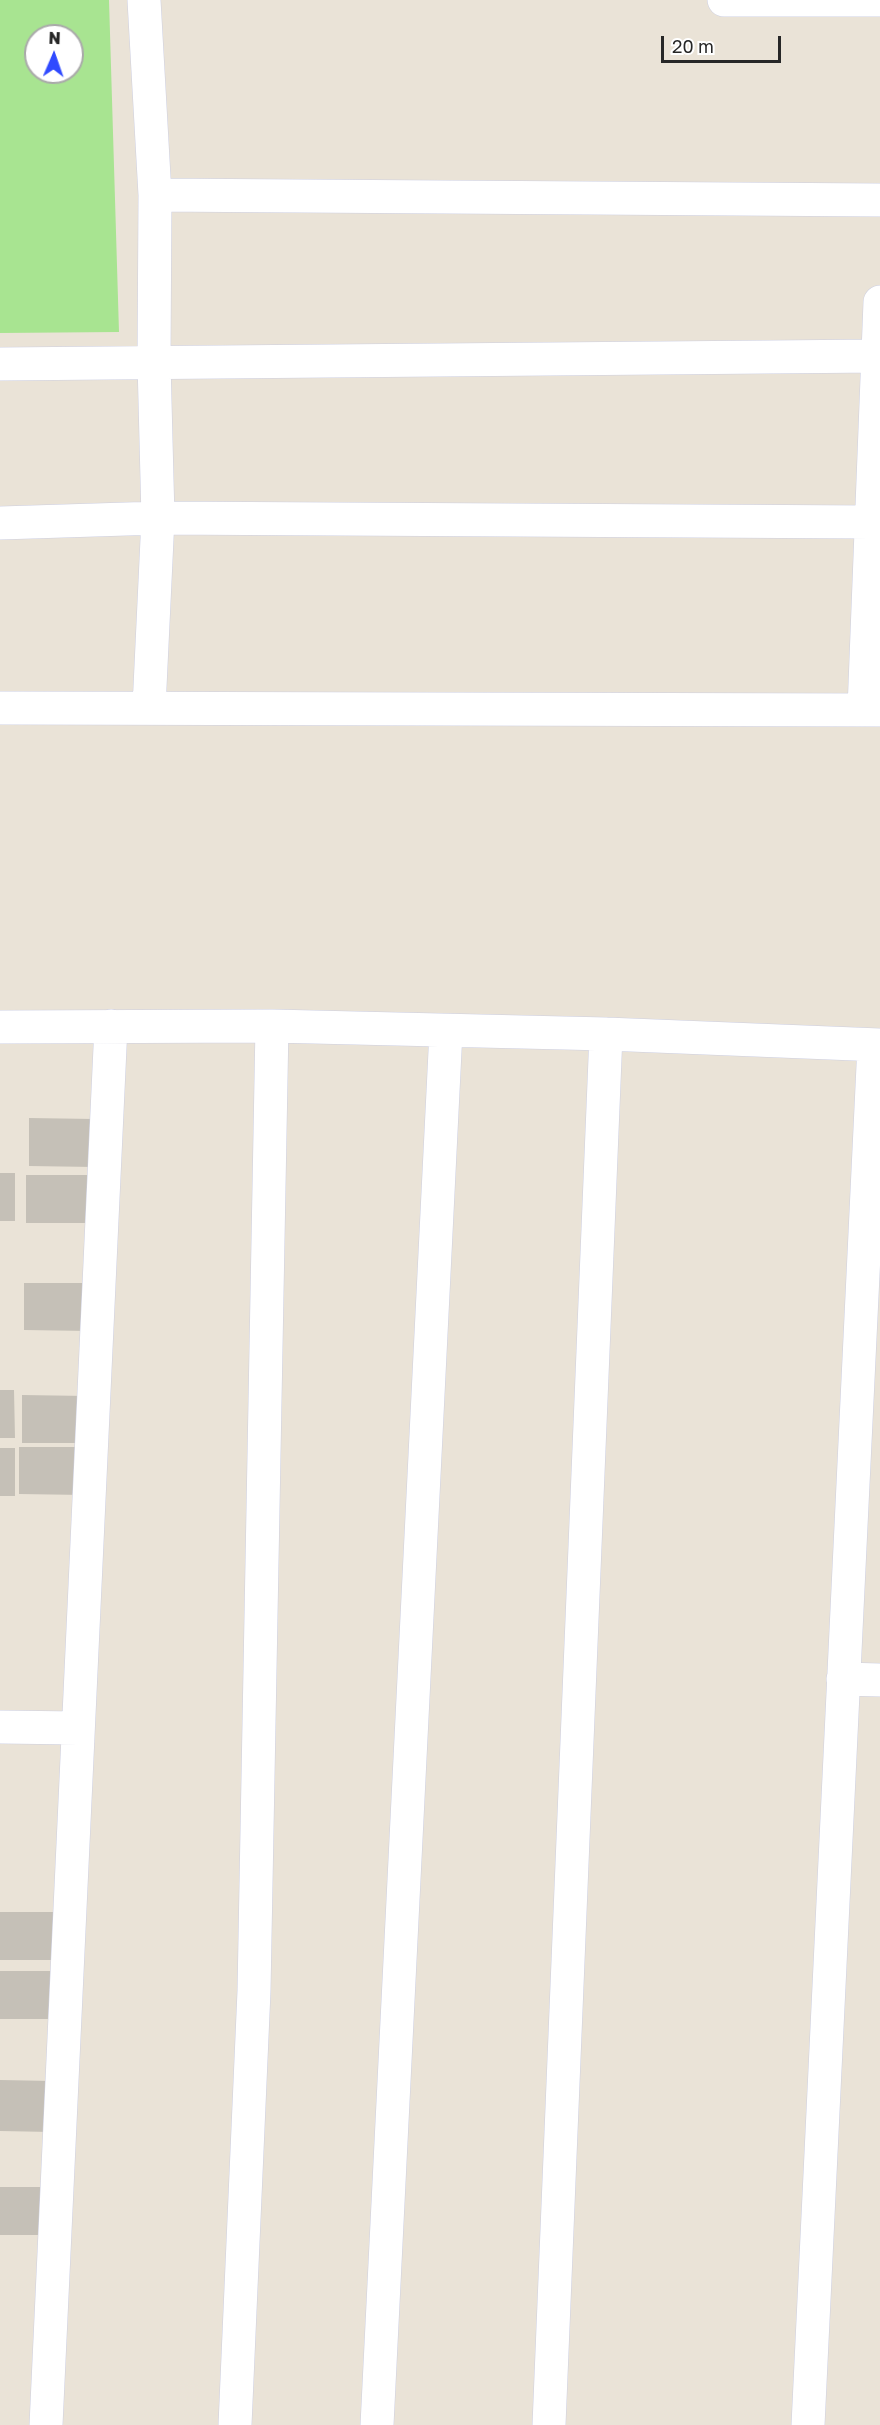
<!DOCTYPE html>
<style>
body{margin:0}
#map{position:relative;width:880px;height:2425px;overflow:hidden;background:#eae3d7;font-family:"Golos Text",sans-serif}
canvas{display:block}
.north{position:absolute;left:24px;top:24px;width:60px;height:60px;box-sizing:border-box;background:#fff;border:2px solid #a9a9a9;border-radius:50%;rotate:2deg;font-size:16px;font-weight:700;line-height:24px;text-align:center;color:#272727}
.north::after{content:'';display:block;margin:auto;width:21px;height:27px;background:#304aff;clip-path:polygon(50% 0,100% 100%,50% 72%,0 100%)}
.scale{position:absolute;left:661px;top:36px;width:120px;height:27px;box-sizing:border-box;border:3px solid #272727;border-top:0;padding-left:8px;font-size:18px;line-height:21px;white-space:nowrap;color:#272727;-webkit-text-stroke:4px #fff;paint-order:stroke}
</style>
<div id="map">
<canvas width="880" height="2425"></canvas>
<div class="north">N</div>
<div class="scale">20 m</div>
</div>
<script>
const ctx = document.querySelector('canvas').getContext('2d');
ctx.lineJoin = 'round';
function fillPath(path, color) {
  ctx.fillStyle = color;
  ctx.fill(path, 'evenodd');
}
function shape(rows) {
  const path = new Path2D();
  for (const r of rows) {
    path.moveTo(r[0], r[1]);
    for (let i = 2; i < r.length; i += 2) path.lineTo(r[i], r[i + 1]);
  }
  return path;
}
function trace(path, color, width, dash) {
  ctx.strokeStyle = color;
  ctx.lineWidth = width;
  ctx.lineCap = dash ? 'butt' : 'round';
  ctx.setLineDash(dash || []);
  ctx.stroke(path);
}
const green = shape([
 [0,0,109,0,119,332,0,333],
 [36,36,72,36,72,72,36,72]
]);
const building = shape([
 [29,1118,94,1119,94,1167,29,1166],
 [0,1173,15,1173,15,1221,0,1221],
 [26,1175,91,1175,91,1223,26,1223],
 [24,1283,89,1283,89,1331,24,1330],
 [0,1390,14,1390,15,1438,0,1438],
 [22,1395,87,1396,87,1443,22,1443],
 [19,1447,84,1447,84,1495,19,1494],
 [0,1448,15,1448,15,1496,0,1496],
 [0,1912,55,1912,55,1960,0,1960],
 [0,1971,55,1971,56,2019,0,2019],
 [0,2080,53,2081,52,2132,0,2131],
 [0,2187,52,2187,51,2235,0,2235]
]);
const minor = shape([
 [144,0,155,195,154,362,158,518,149,708],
 [724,0,880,0],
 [155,195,880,200],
 [0,364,878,356],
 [0,523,158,518,871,522],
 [0,708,880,710],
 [864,710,880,302],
 [0,1027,272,1026,606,1034,880,1045],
 [843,1679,880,1680],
 [0,1727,78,1728],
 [46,2425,111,1026],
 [235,2425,254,1991,272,1026],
 [377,2425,446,1031],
 [549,2425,606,1034],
 [808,2425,874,1045]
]);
fillPath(green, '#a8e491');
fillPath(building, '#c5c0b7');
trace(minor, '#cdcfe1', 34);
trace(minor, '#fff', 33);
</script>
